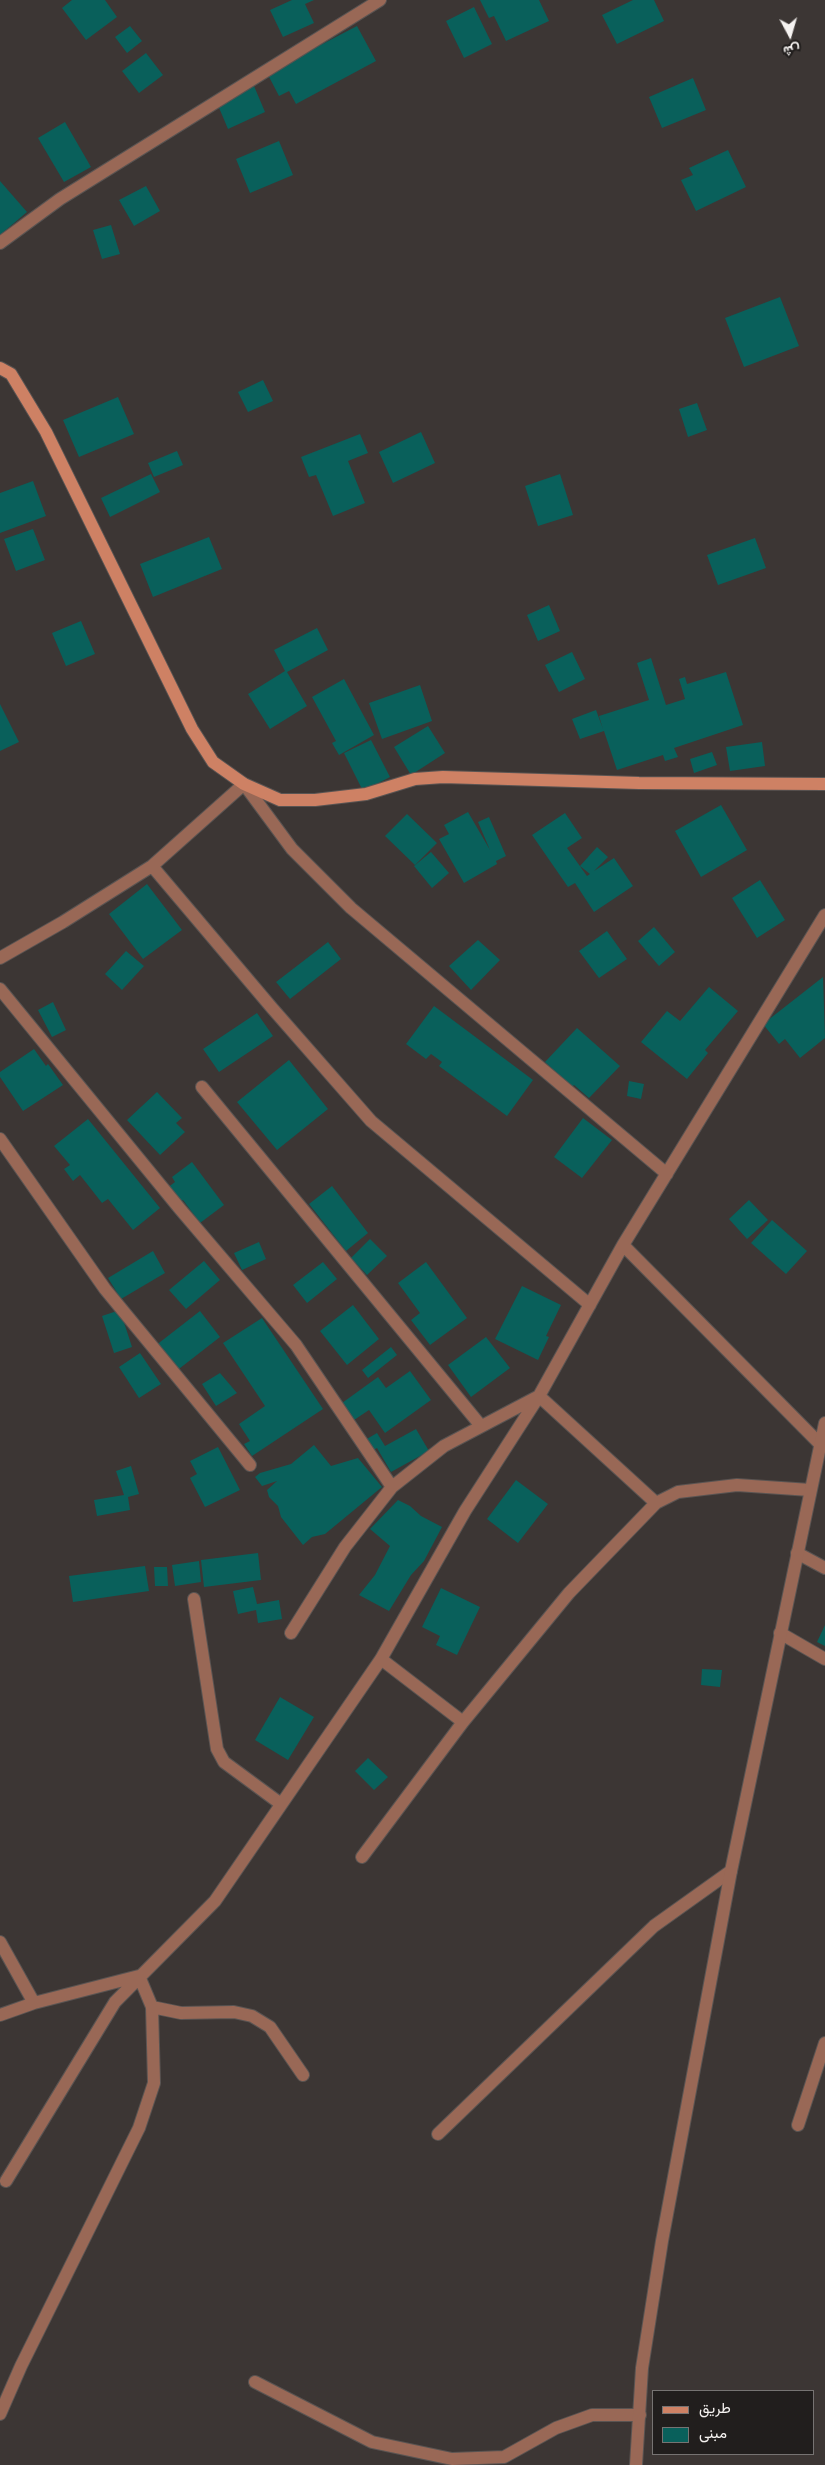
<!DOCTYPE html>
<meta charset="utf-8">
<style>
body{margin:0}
#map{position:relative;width:825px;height:2465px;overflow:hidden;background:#3c3634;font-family:"Fira Sans",Vazirmatn,sans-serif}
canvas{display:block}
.legend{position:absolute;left:652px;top:2390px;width:162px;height:65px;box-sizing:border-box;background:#211e1d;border:1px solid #767372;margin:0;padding:6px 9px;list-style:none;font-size:15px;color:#f6f3f1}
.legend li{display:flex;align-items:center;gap:10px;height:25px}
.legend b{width:25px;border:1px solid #767372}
.north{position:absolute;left:765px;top:10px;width:50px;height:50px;-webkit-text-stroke:4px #211e1d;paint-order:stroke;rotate:174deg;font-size:14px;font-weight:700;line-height:20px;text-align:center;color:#f6f3f1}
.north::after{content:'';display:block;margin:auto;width:18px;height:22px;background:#f6f3f1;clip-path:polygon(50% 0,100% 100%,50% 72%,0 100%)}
</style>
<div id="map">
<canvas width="825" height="2465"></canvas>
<ul class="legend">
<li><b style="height:6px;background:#ce8164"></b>طريق</li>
<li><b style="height:14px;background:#09605b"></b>مبنى</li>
</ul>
<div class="north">ش</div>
</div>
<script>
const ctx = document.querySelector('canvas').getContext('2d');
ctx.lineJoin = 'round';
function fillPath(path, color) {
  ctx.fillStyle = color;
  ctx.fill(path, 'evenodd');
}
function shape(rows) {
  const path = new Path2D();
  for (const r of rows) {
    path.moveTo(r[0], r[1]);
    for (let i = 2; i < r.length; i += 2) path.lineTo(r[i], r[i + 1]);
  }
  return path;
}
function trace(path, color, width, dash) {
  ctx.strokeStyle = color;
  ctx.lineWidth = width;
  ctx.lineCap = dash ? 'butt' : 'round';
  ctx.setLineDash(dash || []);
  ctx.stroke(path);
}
const building = shape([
 [72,0,105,0,117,17,86,40,62,8],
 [292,0,314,0,305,4,314,23,283,37,270,10],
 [480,0,539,0,549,21,506,41,494,16,489,18],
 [633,0,654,0,664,21,617,44,602,15],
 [474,7,492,44,464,58,446,21],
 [130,26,142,41,127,53,115,37],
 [357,26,376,61,296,104,289,91,279,96,267,73],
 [146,53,163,75,139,93,122,71],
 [693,78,706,110,662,128,649,97],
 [254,86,265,112,228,129,217,103],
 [65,122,91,167,64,182,38,138],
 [279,141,293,175,250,193,236,159],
 [728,150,746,187,696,211,681,180,693,175,689,168],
 [0,181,27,212,0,235],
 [146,186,160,211,134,226,119,200],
 [111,225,120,254,102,259,93,230],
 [780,297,799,346,744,367,725,318],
 [263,380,273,401,248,412,238,392],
 [118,397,134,434,79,457,63,420],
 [697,403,707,430,688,437,679,409],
 [421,432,435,463,393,483,379,452],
 [360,434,368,453,348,461,365,503,333,516,316,475,309,477,301,457],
 [177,451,183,465,154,477,148,463],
 [151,474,160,492,110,517,101,498],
 [560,474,573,515,538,526,525,486],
 [33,481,46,516,0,533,0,493],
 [33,529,45,560,16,571,4,539],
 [209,537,222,569,153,597,140,564],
 [755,538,766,568,718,585,707,555],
 [549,605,560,631,538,641,527,615],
 [81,621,95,654,66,666,52,633],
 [317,628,328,650,287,672,307,706,270,729,248,694,285,671,274,650],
 [572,652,585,679,559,692,545,665],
 [651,658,666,705,685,699,679,679,685,677,687,684,726,672,743,725,674,748,678,757,665,761,663,755,617,770,604,731,580,739,572,719,596,710,603,729,599,716,649,700,637,663],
 [344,679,374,735,339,755,332,743,336,741,312,697],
 [420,685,432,721,382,739,369,703],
 [0,704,19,742,0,751],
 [428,726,445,753,411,775,394,747],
 [371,740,390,777,363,791,344,753],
 [762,742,765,766,730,771,726,747],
 [712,752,717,765,694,773,690,759],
 [721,805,747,850,701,877,675,831],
 [468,812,490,850,478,822,489,817,506,856,496,861,497,864,464,883,439,839,449,834,444,825],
 [565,813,582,838,567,848,587,876,590,874,580,866,597,847,608,857,594,871,614,858,633,886,594,912,575,883,568,887,532,835],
 [407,814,437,843,415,865,385,836],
 [431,852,449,873,432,888,414,866],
 [760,880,785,920,757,938,732,898],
 [147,884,182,930,143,959,109,914],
 [654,927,675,952,659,966,638,941],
 [607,931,627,959,599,978,579,951],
 [478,940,500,960,471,990,449,966],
 [328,942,341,959,290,999,276,982],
 [126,951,144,966,122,990,105,974],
 [823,977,825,1038,800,1058,785,1039,779,1044,763,1024],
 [709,987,738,1011,705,1050,708,1053,687,1079,641,1042,667,1011,680,1021],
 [53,1002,66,1030,52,1037,38,1010],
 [434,1006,533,1080,507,1116,439,1066,442,1062,431,1054,426,1059,406,1044],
 [257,1013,273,1036,219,1072,203,1049],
 [577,1028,620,1066,589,1098,574,1085,572,1087,545,1062],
 [34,1049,46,1066,48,1064,63,1085,23,1111,0,1077,0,1072],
 [289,1060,328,1109,277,1150,237,1102],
 [629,1081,644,1084,641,1099,627,1096],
 [157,1092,182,1118,176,1123,185,1132,160,1155,127,1120],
 [583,1118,612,1140,582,1178,554,1157],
 [88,1119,160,1208,133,1230,108,1199,102,1203,80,1175,73,1181,64,1169,70,1165,54,1146],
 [192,1162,224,1205,200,1223,183,1200,179,1203,167,1188,175,1182,172,1177],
 [332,1186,368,1233,346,1251,309,1204],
 [749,1200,768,1220,747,1239,729,1219],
 [772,1220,807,1251,786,1274,751,1243],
 [370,1239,387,1256,367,1275,351,1258],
 [259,1242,266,1259,242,1270,234,1253],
 [153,1251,165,1273,121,1299,108,1278],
 [204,1261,220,1280,186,1309,169,1290],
 [323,1262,337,1279,307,1303,293,1285],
 [426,1262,467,1318,430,1345,411,1320,420,1313,398,1283],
 [522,1286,561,1305,546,1336,549,1337,538,1360,495,1339],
 [353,1305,379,1339,347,1365,320,1331],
 [120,1310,132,1347,114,1353,102,1316],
 [200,1311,220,1337,175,1372,155,1346],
 [262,1318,323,1409,252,1456,244,1444,250,1441,239,1424,265,1406,223,1343],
 [486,1337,510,1368,471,1397,448,1365],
 [391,1347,397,1355,368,1378,362,1370],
 [140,1353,161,1384,139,1398,119,1367],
 [410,1371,431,1400,385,1433,369,1410,354,1420,342,1403,378,1377,386,1388],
 [220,1373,237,1393,216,1406,202,1384],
 [416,1429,429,1451,391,1472,377,1448,371,1451,365,1440,377,1433,385,1446],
 [314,1445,331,1466,358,1458,382,1487,325,1534,312,1537,303,1545,281,1517,278,1506,269,1497,267,1490,277,1481,262,1486,255,1477,260,1473,291,1464],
 [218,1447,240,1490,205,1507,190,1478,197,1474,190,1461],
 [131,1466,139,1494,128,1497,130,1510,97,1516,94,1500,124,1495,116,1471],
 [516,1480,548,1504,518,1543,487,1519],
 [398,1500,410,1506,421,1516,442,1527,424,1561,411,1575,389,1611,359,1595,375,1575,390,1546,370,1529],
 [258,1553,261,1580,204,1587,201,1560],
 [199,1561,201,1582,175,1586,172,1565],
 [145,1566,149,1591,73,1602,69,1576],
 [154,1567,167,1567,168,1586,155,1586],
 [253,1587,257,1604,279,1600,282,1619,258,1623,256,1610,238,1614,233,1591],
 [441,1588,480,1607,457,1655,436,1645,440,1636,422,1627],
 [825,1625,825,1646,817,1642],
 [702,1669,722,1670,720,1687,701,1685],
 [280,1697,314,1717,288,1760,255,1740],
 [368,1758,388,1777,374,1790,355,1771]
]);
const minor = shape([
 [0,243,60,199,380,0],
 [152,866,272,1008,371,1121,590,1305],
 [0,958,63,922,152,866,244,784,292,849,351,908,667,1174],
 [0,989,180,1209,296,1345,392,1487],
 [202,1087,481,1426],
 [0,1139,105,1289,250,1465],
 [623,1245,820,1444],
 [797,1553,825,1568],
 [194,1599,217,1749,224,1762,281,1804],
 [291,1633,345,1547,392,1487,444,1446,539,1396,656,1503],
 [780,1633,825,1659],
 [381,1659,463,1722],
 [362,1857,463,1722,569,1593,656,1503,678,1492,737,1485,810,1490],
 [0,1942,34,2003],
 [152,2007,181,2013,234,2012,252,2016,270,2027,303,2075],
 [0,2015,34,2003,139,1976,152,2007,154,2083,139,2128,21,2366,0,2414],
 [798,2125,825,2043],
 [438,2134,654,1926,731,1871],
 [6,2181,115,2002,215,1901,381,1659,465,1511,539,1396,623,1245,825,915],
 [255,2382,372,2442,452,2459,504,2457,556,2428,592,2415,640,2415]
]);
const tertiary = shape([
 [636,2465,642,2368,662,2241,731,1871,825,1423]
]);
const secondary = shape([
 [0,368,11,374,46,432,192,729,213,762,244,784,280,800,315,800,366,794,415,779,443,777,639,783,825,784]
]);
fillPath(building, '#09605b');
trace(minor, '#5a5452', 14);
trace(tertiary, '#5a5452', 14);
trace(secondary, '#5a5452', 14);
trace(minor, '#996856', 12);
trace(tertiary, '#996856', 12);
trace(secondary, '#ce8164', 12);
</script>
